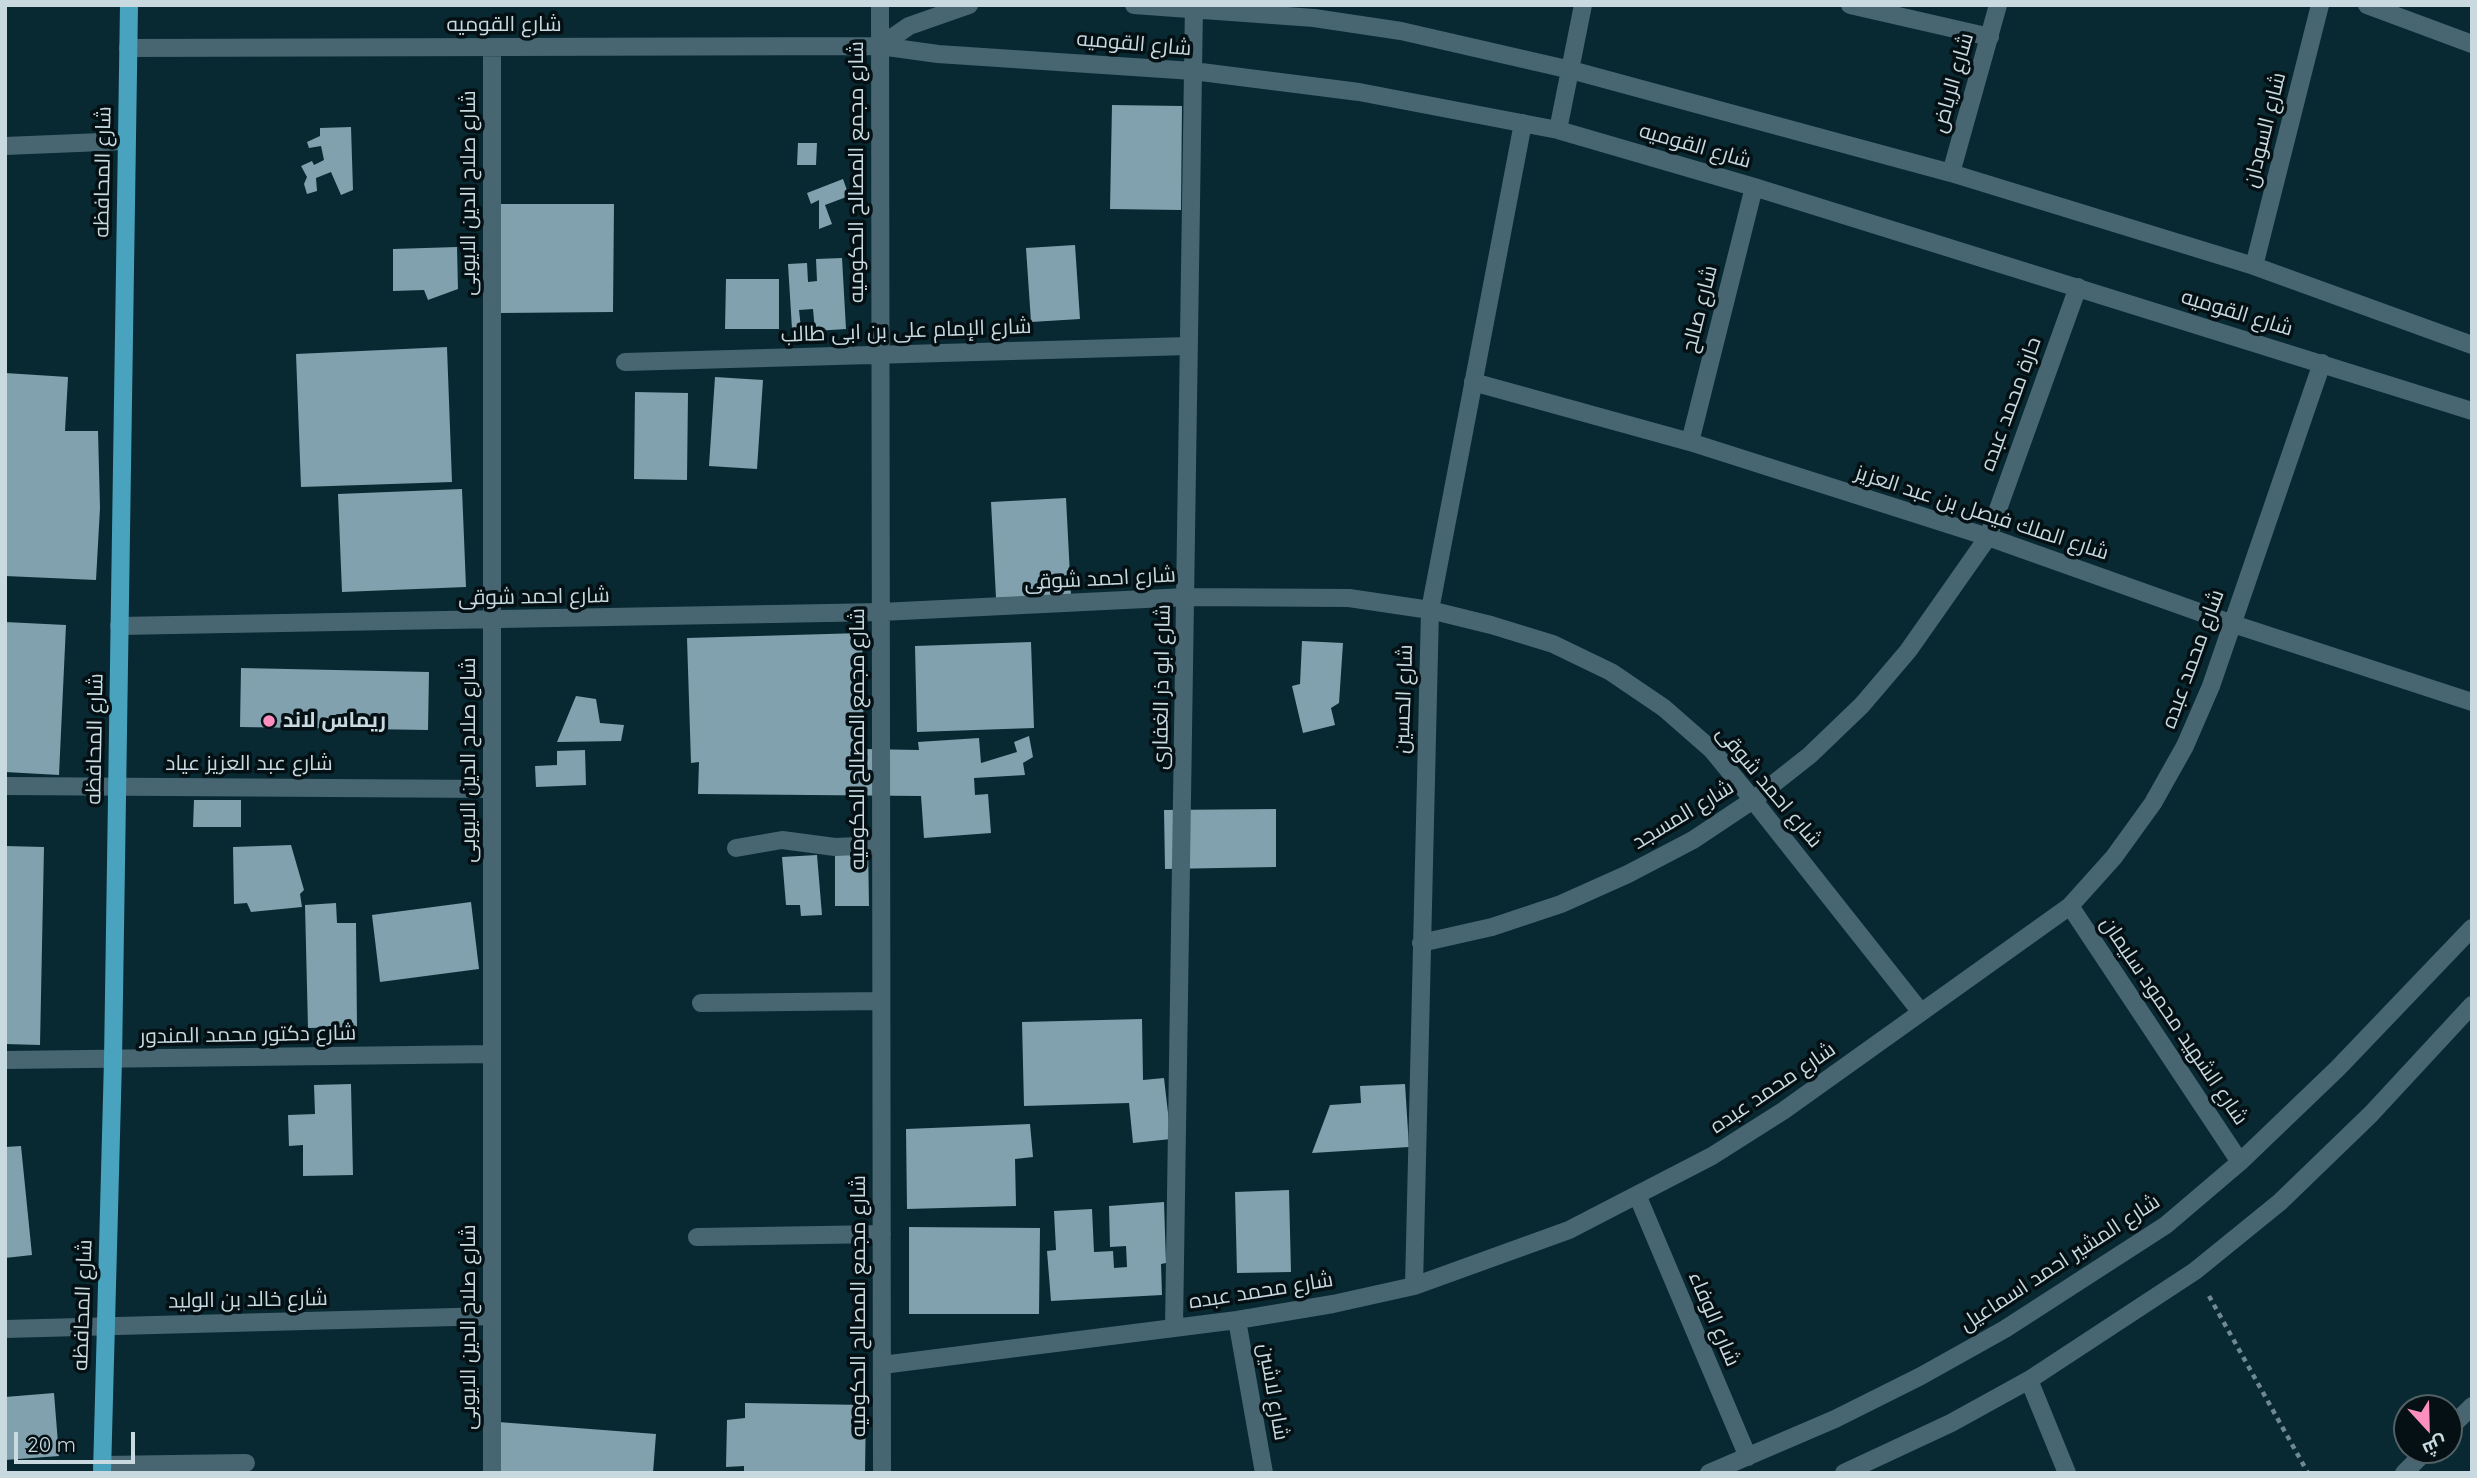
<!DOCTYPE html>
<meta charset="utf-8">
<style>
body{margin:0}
#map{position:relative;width:2477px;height:1478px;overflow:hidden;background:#092932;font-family:Quicksand,Cairo,sans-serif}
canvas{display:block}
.frame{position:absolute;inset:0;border:7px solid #c8d9e0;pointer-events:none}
.north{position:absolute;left:2393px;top:1394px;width:70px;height:70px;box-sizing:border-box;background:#041014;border:2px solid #526066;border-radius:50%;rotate:158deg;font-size:19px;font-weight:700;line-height:28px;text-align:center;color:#c8d9e0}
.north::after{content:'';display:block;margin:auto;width:24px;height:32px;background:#fd8ec0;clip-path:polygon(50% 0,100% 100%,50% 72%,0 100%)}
.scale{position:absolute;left:14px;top:1432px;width:121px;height:32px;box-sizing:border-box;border:4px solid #c8d9e0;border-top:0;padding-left:9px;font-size:21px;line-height:24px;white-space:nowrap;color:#c8d9e0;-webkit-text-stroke:5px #041014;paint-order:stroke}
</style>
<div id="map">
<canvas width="2477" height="1478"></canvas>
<div class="frame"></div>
<div class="north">ش</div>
<div class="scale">20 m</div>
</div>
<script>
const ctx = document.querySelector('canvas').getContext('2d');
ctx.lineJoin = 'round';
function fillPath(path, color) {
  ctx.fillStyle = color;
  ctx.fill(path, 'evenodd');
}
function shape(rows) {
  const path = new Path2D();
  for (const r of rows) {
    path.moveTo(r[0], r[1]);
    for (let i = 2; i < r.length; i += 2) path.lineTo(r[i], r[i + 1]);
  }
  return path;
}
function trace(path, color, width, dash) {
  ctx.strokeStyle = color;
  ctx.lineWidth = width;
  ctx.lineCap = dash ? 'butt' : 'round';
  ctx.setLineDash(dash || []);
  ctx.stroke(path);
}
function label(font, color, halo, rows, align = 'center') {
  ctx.font = font + ' Quicksand,Cairo,sans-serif';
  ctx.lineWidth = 7;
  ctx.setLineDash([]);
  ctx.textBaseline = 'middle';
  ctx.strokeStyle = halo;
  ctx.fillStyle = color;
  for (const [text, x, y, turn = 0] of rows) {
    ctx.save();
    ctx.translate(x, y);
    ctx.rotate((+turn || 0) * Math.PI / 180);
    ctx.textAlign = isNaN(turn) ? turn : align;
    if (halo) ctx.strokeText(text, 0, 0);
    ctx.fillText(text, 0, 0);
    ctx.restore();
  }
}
const building = shape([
 [1112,105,1182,106,1181,210,1110,209],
 [351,127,353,190,341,195,331,172,316,178,317,191,307,194,304,184,307,177,301,166,312,161,314,165,324,160,321,146,309,148,307,142,320,136,320,128],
 [798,143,817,143,816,165,797,165],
 [843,179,849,196,825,205,832,224,819,229,819,200,811,204,807,193],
 [500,204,614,204,613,312,500,313],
 [1075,245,1080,319,1031,322,1026,248],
 [457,247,458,289,428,300,424,290,393,291,393,249],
 [842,258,846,329,815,331,813,309,799,310,801,328,792,329,788,264,807,263,808,282,817,281,816,259],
 [726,279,779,279,779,329,725,329],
 [447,347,452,482,301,487,296,354],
 [5,373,68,377,65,431,98,431,100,508,96,580,5,576],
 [715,377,763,380,757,469,709,466],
 [635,392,688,393,687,480,634,479],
 [462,489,466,587,342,592,338,494],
 [1066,498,1071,595,996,598,991,502],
 [5,622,66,625,59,775,5,772],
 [862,633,864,749,919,750,918,742,979,738,981,763,1017,752,1014,742,1029,736,1033,757,1023,763,1025,775,974,778,975,795,988,794,991,833,924,838,921,796,698,794,699,762,691,763,687,638],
 [1302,641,1343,643,1339,703,1331,708,1335,725,1303,733,1292,686,1300,684],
 [1031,642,1034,728,917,732,915,646],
 [241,668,429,672,428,730,240,727],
 [576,696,596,699,600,723,624,725,621,741,557,742],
 [585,750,586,785,536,787,535,766,557,765,557,751],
 [194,800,241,800,241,827,193,827],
 [1276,809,1276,867,1165,869,1164,810],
 [291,845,304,890,300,894,302,907,251,912,247,903,234,904,233,847],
 [5,846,44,847,40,1045,5,1044],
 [868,846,869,906,835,906,835,847],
 [817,855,822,915,801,916,800,905,786,905,782,857],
 [471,902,479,969,380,982,372,915],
 [336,903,337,923,356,923,357,1027,308,1028,305,905],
 [1142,1019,1143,1080,1164,1078,1171,1139,1133,1143,1129,1103,1024,1106,1022,1022],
 [351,1084,353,1175,303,1176,303,1145,289,1146,288,1115,315,1114,314,1085],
 [1405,1084,1409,1147,1312,1153,1330,1105,1361,1103,1360,1086],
 [1030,1124,1033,1157,1015,1159,1016,1206,907,1209,906,1129],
 [21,1146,32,1255,5,1258,5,1147],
 [1289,1190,1291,1272,1237,1273,1235,1192],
 [1164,1202,1166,1263,1161,1264,1162,1295,1051,1301,1047,1251,1056,1250,1054,1211,1092,1209,1094,1252,1113,1251,1114,1268,1127,1267,1126,1246,1110,1247,1109,1206],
 [909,1227,1040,1228,1039,1314,909,1314],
 [54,1393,59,1456,5,1460,5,1397],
 [745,1403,866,1405,865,1473,744,1473,744,1466,726,1467,727,1420,745,1418],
 [498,1422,656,1434,653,1473,495,1473]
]);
const path = shape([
 [2209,1296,2308,1473]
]);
const minor = shape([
 [880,5,882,1473],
 [1134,5,1314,18,1401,31,1571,70,1951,173,2254,266,2472,345],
 [1850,5,1990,37],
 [2367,5,2472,44],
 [880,46,909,26,969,5],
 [128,48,880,46,938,54,1193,71,1359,92,1558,130,1754,187,2472,411],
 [1558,130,1583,5],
 [5,146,126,141],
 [1951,173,1998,5],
 [2254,266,2320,5],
 [625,362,1188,346],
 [1473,382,1690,442,1988,537,2230,623,2472,702],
 [1690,442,1754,187],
 [119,626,881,612,1186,597,1349,598,1430,610,1491,625,1553,644,1611,672,1664,708,1712,750,1753,800,1920,1011],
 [5,786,492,789],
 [736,848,782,840,835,847,881,845],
 [2070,906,2240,1162],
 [1421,943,1492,927,1561,904,1628,874,1693,840,1753,800,1810,755,1862,705,1908,651,1988,537,2078,287],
 [701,1003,881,1001],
 [5,1060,492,1054],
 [1638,1197,1748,1457],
 [697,1237,882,1234],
 [1414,1286,1430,610,1523,123],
 [1237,1320,1264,1473],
 [1174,1327,1194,5],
 [5,1329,492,1316],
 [882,1365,1237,1320,1333,1304,1414,1286,1569,1230,1712,1156,1783,1111,2070,906,2114,857,2153,803,2185,746,2211,686,2322,363],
 [2029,1380,2067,1473],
 [2449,1429,2472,1406],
 [102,1465,246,1463],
 [492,1473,492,47],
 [1709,1473,1835,1419,1921,1376,2005,1329,2166,1225,2240,1162,2338,1068,2472,928],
 [1844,1473,1951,1423,2029,1380,2195,1271,2280,1202,2371,1114,2472,1005],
 [2404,1473,2427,1450]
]);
const major = shape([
 [102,1473,113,1060,129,5]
]);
const markers = [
 [269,721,7,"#fd8ec0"]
];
const streetNames = [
 ["شارع القوميه",504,25],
 ["شارع القوميه",1134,44,5],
 ["شارع الرياض",1953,83,-74],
 ["شارع السودان",2265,130,-76],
 ["شارع القوميه",1695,146,16],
 ["شارع المحافظه",103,172,-89],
 ["شارع مجمع المصالح الحكوميه",857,172,-90],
 ["شارع صلاح الدين الايوبى",469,193,-90],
 ["شارع صالح",1700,309,-76],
 ["شارع القوميه",2237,313,17],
 ["شارع الإمام على بن ابى طالب",906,331,-2],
 ["حارة محمد عبده",2011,404,-70],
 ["شارع الملك فيصل بن عبد العزيز",1982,513,18],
 ["شارع احمد شوقى",1100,579,-3],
 ["شارع احمد شوقى",534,597,-1],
 ["شارع محمد عبده",2193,659,-70],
 ["شارع ابو ذر الغفارى",1162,687,-89],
 ["شارع الحسين",1404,699,-88],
 ["شارع المحافظه",95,739,-89],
 ["شارع مجمع المصالح الحكوميه",858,739,-90],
 ["شارع صلاح الدين الايوبى",469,760,-90],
 ["شارع عبد العزيز عياد",249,764],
 ["شارع احمد شوقى",1769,787,50],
 ["شارع المسجد",1683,815,-31],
 ["شارع الشهيد محمود سليمان",2174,1021,56],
 ["شارع دكتور محمد المندور",248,1035,-1],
 ["شارع محمد عبده",1773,1088,-34],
 ["شارع المشير احمد اسماعيل",2060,1263,-33],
 ["شارع محمد عبده",1261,1291,-9],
 ["شارع خالد بن الوليد",248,1300,-1],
 ["شارع المحافظه",83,1305,-88],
 ["شارع مجمع المصالح الحكوميه",859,1306,-90],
 ["شارع الوفاء",1714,1319,67],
 ["شارع صلاح الدين الايوبى",469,1327,-90],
 ["شارع لاشين",1273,1392,80]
];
const poiNames = [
 ["ريماس لاند",283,721]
];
fillPath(building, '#80a1ad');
trace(path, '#708890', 4.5, [5, 5]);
trace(minor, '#476671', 18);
trace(major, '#49a3be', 18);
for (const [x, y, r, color] of markers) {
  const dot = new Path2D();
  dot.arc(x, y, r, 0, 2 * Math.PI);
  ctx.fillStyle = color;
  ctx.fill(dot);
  trace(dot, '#041014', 2.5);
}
label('21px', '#c8d9e0', '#041014', streetNames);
label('bold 21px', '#c8d9e0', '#041014', poiNames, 'left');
</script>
